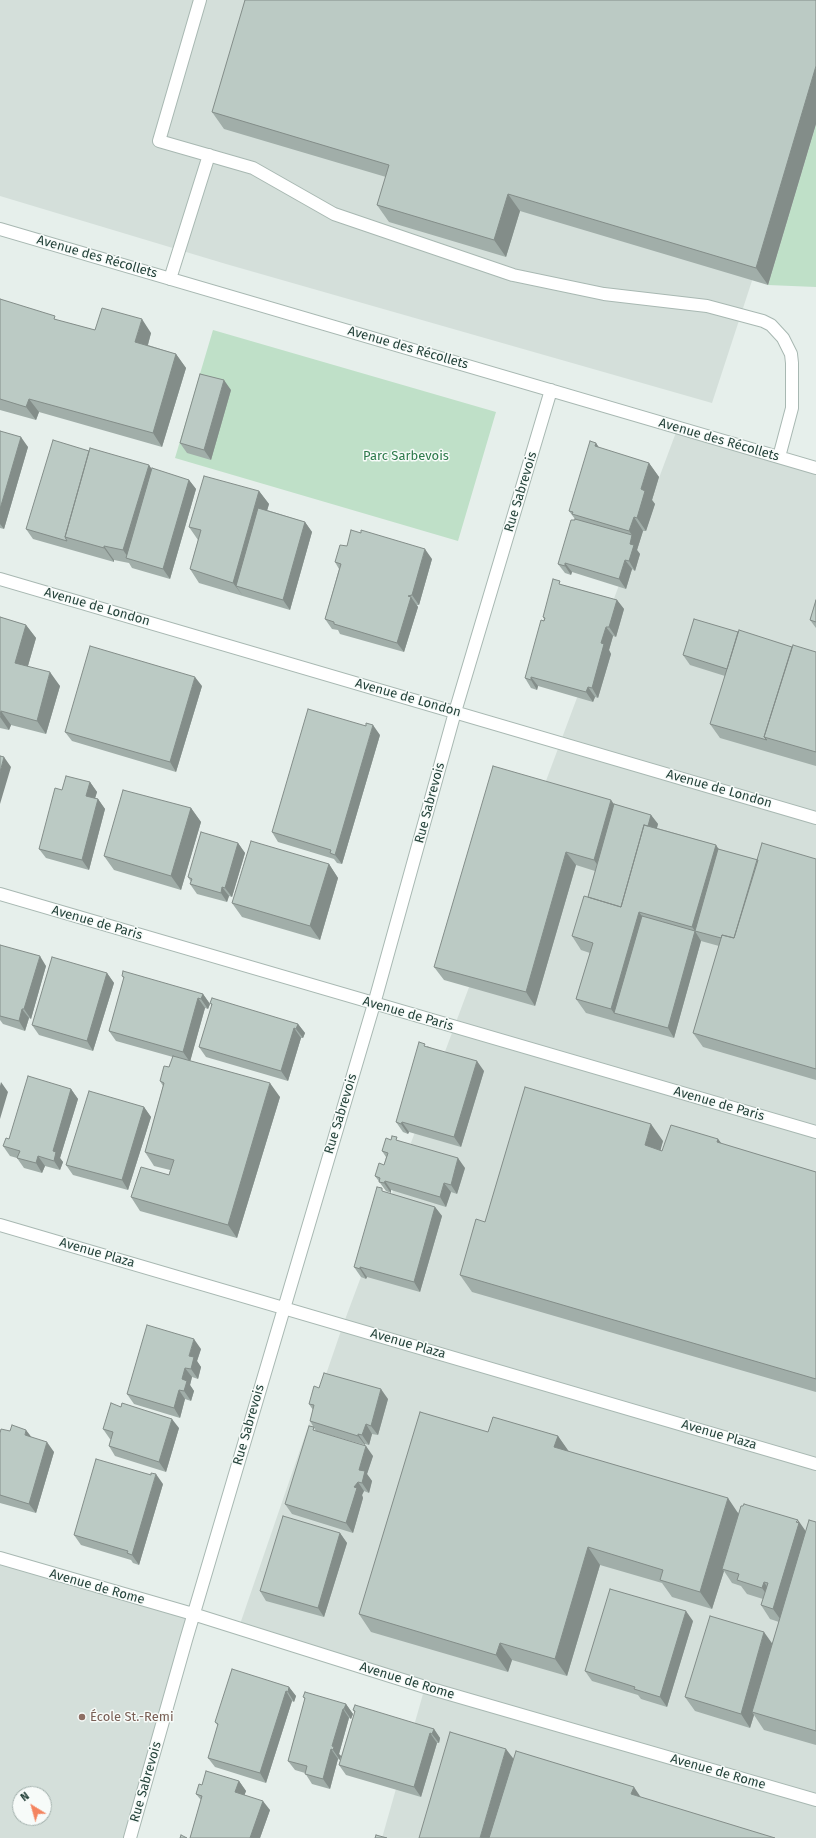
<!DOCTYPE html>
<meta charset="utf-8">
<style>
body{margin:0}
#map{position:relative;width:816px;height:1838px;overflow:hidden;background:#e6efeb;font-family:"Fira Sans",sans-serif}
canvas{display:block}
.north{position:absolute;left:12px;top:1786px;width:40px;height:40px;box-sizing:border-box;background:#f7fbf9;border:1px solid #a3b1ad;border-radius:50%;rotate:323deg;font-size:11px;font-weight:700;line-height:16px;text-align:center;color:#24423a}
.north::after{content:'';display:block;margin:auto;width:14px;height:18px;background:#f4845f;clip-path:polygon(50% 0,100% 100%,50% 72%,0 100%)}
</style>
<div id="map">
<canvas width="816" height="1838"></canvas>
<div class="north">N</div>
</div>
<script>
const ctx = document.querySelector('canvas').getContext('2d');
ctx.lineJoin = 'round';
function fillPath(path, color) {
  ctx.fillStyle = color;
  ctx.fill(path, 'evenodd');
}
function shape(rows) {
  const path = new Path2D();
  for (const r of rows) {
    path.moveTo(r[0], r[1]);
    for (let i = 2; i < r.length; i += 2) path.lineTo(r[i], r[i + 1]);
  }
  return path;
}
function trace(path, color, width, dash) {
  ctx.strokeStyle = color;
  ctx.lineWidth = width;
  ctx.lineCap = dash ? 'butt' : 'round';
  ctx.setLineDash(dash || []);
  ctx.stroke(path);
}
function label(font, color, halo, rows, align = 'center') {
  ctx.font = font + ' "Fira Sans",sans-serif';
  ctx.lineWidth = 3;
  ctx.setLineDash([]);
  ctx.textBaseline = 'middle';
  ctx.strokeStyle = halo;
  ctx.fillStyle = color;
  for (const [text, x, y, turn = 0] of rows) {
    ctx.save();
    ctx.translate(x, y);
    ctx.rotate((+turn || 0) * Math.PI / 180);
    ctx.textAlign = isNaN(turn) ? turn : align;
    if (halo) ctx.strokeText(text, 0, 0);
    ctx.fillText(text, 0, 0);
    ctx.restore();
  }
}
const built = shape([
 [0,0,816,0,816,85,712,403,226,264,0,196],
 [678,427,816,468,816,1838,382,1838,425,1687,238,1630,343,1325],
 [0,1559,193,1614,130,1838,0,1838],
 [20,1794,44,1794,44,1818,20,1818]
]);
const green = shape([
 [816,124,816,287,768,285],
 [213,330,496,412,458,541,175,458]
]);
const minor = shape([
 [200,0,159,141,253,168,334,214,513,275,604,294,707,306,763,321,771,325,783,338,791,354,792,363,792,408,779,457],
 [0,229,816,468],
 [170,279,209,155],
 [0,579,816,818],
 [0,894,816,1132],
 [0,1225,816,1464],
 [0,1558,193,1614,425,1687,816,1800],
 [130,1838,186,1640,374,1004,455,712,551,390]
]);
const wall = shape([
 [816,0,816,124,768,285,520,211,506,257,389,222,377,205,386,177,224,129,212,112],
 [0,299,57,320,95,330,151,333,148,345,176,354,186,368,162,447,39,412,36,420,0,410],
 [231,390,211,460,187,453,180,443],
 [0,431,28,447,4,529,0,528],
 [596,443,599,448,649,463,659,477,652,500,655,504,646,531,643,531,637,550,640,554,635,571,632,569,626,589,572,572,571,575,565,573,558,564,575,519,569,511],
 [149,465,151,469,189,480,196,489,170,579,132,568,129,563,114,560,114,562,33,539,26,529],
 [259,491,269,504,267,510,305,522,312,532,290,610,199,583,190,569,198,540,189,527],
 [432,559,419,605,417,605,418,607,404,652,340,634,338,630,332,629,325,619,339,569,335,562],
 [563,585,617,600,624,609,616,637,613,636,609,650,611,654,598,698,595,697,593,702,538,686,537,690,531,688,525,678,544,619,543,617],
 [816,600,816,628,810,620],
 [0,617,26,625,36,638,28,666,60,686,46,734,11,725,9,730,0,728],
 [738,632,792,647,816,652,816,766,720,738,710,724,725,676,690,665,683,655],
 [202,686,176,772,72,741,65,732],
 [380,735,342,864,337,863,334,859,278,842,272,832],
 [90,782,97,792,95,798,98,799,105,809,89,870,46,858,39,849,62,790],
 [614,804,651,815,658,824,657,828,716,845,718,849,758,860,816,859,816,1080,703,1047,693,1033,719,946,701,941,674,1038,586,1013,576,999,590,953,581,950,572,936,588,897,595,871,576,865,535,1006,444,980,434,967],
 [191,808,201,822,181,890,114,870,104,856],
 [238,843,245,853,232,897,229,896,227,902,197,894,190,884,191,882,188,877],
 [329,864,338,878,320,940,242,917,232,903],
 [0,945,46,966,31,1019,29,1018,25,1031,3,1024,0,1020],
 [107,973,114,983,93,1051,39,1035,32,1025],
 [122,976,203,994,210,1004,208,1009,205,1008,190,1061,280,1097,237,1238,140,1211,131,1197,169,1175,170,1170,154,1166,145,1152,163,1086,160,1081,169,1067,173,1057,116,1041,109,1031,124,979],
 [210,1003,298,1024,305,1033,303,1038,301,1038,288,1081,206,1057,199,1047,212,1006],
 [427,1046,484,1071,461,1147,409,1132,408,1134,403,1132,396,1122],
 [71,1089,78,1099,60,1158,63,1162,60,1170,45,1166,42,1173,24,1168,17,1158,10,1156,3,1146,9,1139],
 [144,1107,151,1117,128,1190,73,1175,66,1165],
 [718,1139,722,1144,816,1172,816,1392,472,1292,460,1275,485,1222,663,1141,660,1150,662,1151],
 [391,1140,400,1141,465,1168,457,1194,451,1192,446,1207,391,1190,391,1193,386,1191,375,1176,384,1165,386,1157,382,1151],
 [385,1192,435,1207,442,1216,420,1292,367,1277,366,1279,361,1277,354,1267],
 [201,1349,197,1361,201,1367,198,1379,192,1377,190,1385,194,1391,191,1401,185,1399,180,1418,134,1404,127,1394],
 [319,1388,388,1399,378,1435,372,1434,369,1445,365,1444,365,1445,316,1431,310,1421,313,1410,309,1404],
 [179,1428,166,1472,115,1456,109,1446,111,1439,110,1439,103,1429],
 [316,1431,373,1456,367,1474,372,1481,369,1493,364,1491,362,1495,363,1498,353,1533,292,1514,285,1504],
 [488,1432,558,1436,568,1451,739,1513,806,1531,816,1522,816,1745,764,1730,754,1715,750,1728,695,1711,685,1697,772,1644,779,1622,770,1619,761,1605,763,1599,747,1594,741,1586,732,1583,724,1571,712,1609,672,1597,662,1583,600,1565,567,1676,512,1660,508,1672,371,1632,359,1614],
 [0,1433,32,1438,54,1452,36,1513,0,1503],
 [163,1484,139,1565,133,1563,131,1560,81,1545,74,1535],
 [340,1533,347,1543,324,1617,266,1601,260,1591],
 [693,1621,667,1707,641,1699,638,1695,592,1681,585,1671],
 [289,1687,296,1696,294,1702,292,1701,266,1783,215,1767,208,1758,218,1726,215,1722],
 [303,1697,346,1704,353,1714,351,1719,349,1718,339,1754,341,1756,340,1760,338,1759,330,1789,312,1784,305,1773,295,1770,288,1761,305,1699],
 [353,1710,434,1729,440,1738,439,1743,437,1743,421,1797,346,1775,339,1765,355,1713],
 [239,1781,246,1791,244,1795,270,1810,260,1838,190,1838,201,1800,196,1794,202,1785]
]);
const shadedWall = shape([
 [816,66,816,124,768,285,756,268],
 [508,194,520,211,506,257,494,240],
 [142,319,151,333,145,355,135,342],
 [176,354,186,368,162,447,153,433],
 [224,380,231,390,211,460,204,450],
 [29,399,39,412,36,420,26,407],
 [21,437,28,447,4,529,0,524,0,509],
 [596,443,605,457,595,446],
 [649,463,659,477,652,500,655,504,646,531,637,518,641,489],
 [149,465,158,478,130,560,123,550],
 [189,480,196,489,170,579,163,569],
 [259,491,269,504,245,589,236,586,243,596,233,583],
 [634,517,643,531,637,550,640,554,635,571,629,561,630,544,632,535,629,531],
 [305,522,312,532,290,610,283,600],
 [104,546,114,560,114,562,104,548],
 [425,549,432,559,419,605,412,595],
 [625,560,632,569,626,589,619,579],
 [565,563,572,572,571,575,565,566],
 [411,597,418,607,404,652,397,643],
 [617,600,624,609,616,637,609,627],
 [26,625,36,638,25,676,15,663],
 [606,627,613,636,609,650,611,654,598,698,592,688,601,643],
 [50,672,60,686,46,734,37,721],
 [195,677,202,686,176,772,170,762],
 [531,677,538,686,537,690,531,680],
 [588,687,595,697,593,702,586,692],
 [1,711,11,725,9,730,0,717],
 [373,725,380,735,342,864,335,855],
 [4,757,11,767,0,804,0,772],
 [90,782,97,792,93,805,86,796],
 [98,799,105,809,89,870,82,860],
 [611,800,621,814,604,874,594,860],
 [191,808,201,822,181,890,171,876],
 [651,815,658,824,630,921,624,911],
 [238,843,245,853,232,897,225,888],
 [716,845,725,859,695,931,692,927],
 [566,852,576,865,535,1006,526,992],
 [329,864,338,878,320,940,310,926],
 [222,887,229,896,227,902,221,893],
 [639,912,649,926,614,1013,611,1009],
 [695,931,701,941,674,1038,668,1028],
 [40,956,46,966,31,1019,24,1009],
 [107,973,114,983,93,1051,87,1041],
 [203,994,210,1004,208,1009,201,999],
 [198,998,205,1008,190,1062,183,1052],
 [22,1009,29,1018,25,1031,19,1021],
 [298,1024,305,1033,303,1038,296,1029],
 [294,1028,301,1038,288,1081,281,1071],
 [477,1061,484,1071,461,1147,454,1137],
 [1,1082,8,1092,0,1119,0,1086],
 [270,1083,280,1097,237,1238,228,1225],
 [71,1089,78,1099,60,1158,63,1162,60,1170,54,1161,53,1151],
 [144,1107,151,1117,128,1190,122,1180],
 [402,1122,409,1132,408,1134,401,1124],
 [651,1124,663,1141,657,1163,645,1145],
 [718,1139,730,1156,717,1142],
 [38,1156,45,1166,42,1173,36,1163],
 [458,1158,465,1168,457,1194,451,1185],
 [385,1181,391,1190,391,1193,384,1183],
 [444,1183,451,1192,446,1207,440,1197],
 [435,1207,442,1216,420,1292,414,1282],
 [360,1267,367,1277,366,1279,360,1269],
 [194,1339,201,1349,197,1361,201,1367,198,1379,191,1369,189,1356],
 [185,1368,192,1377,190,1385,194,1391,191,1401,184,1391,182,1379],
 [381,1389,388,1399,378,1435,371,1426],
 [179,1390,185,1399,180,1418,174,1408],
 [172,1419,179,1428,166,1472,159,1462],
 [366,1424,372,1434,369,1445,362,1435],
 [26,1430,33,1439,25,1435],
 [358,1434,365,1444,365,1445,358,1436],
 [558,1436,570,1453,554,1447],
 [47,1442,54,1452,36,1513,29,1504],
 [366,1446,373,1456,367,1474,372,1481,369,1493,362,1483,359,1470],
 [156,1474,163,1484,139,1565,132,1555],
 [358,1482,364,1491,362,1495,363,1498,353,1533,346,1523,354,1487],
 [728,1498,740,1516,722,1569,724,1571,712,1609,700,1592],
 [798,1520,807,1533,783,1623,773,1609],
 [340,1533,347,1543,324,1617,318,1608],
 [588,1547,600,1565,567,1676,555,1659],
 [764,1582,773,1596,772,1602,762,1588],
 [686,1611,693,1621,667,1707,660,1697],
 [764,1632,774,1646,752,1712,754,1715,750,1728,741,1714],
 [500,1643,512,1660,508,1672,496,1655],
 [289,1687,296,1696,294,1702,288,1692],
 [286,1691,292,1701,266,1783,260,1773],
 [346,1704,353,1714,351,1719,344,1709],
 [343,1709,349,1718,339,1754,341,1756,340,1760,333,1750,332,1746],
 [434,1729,440,1738,439,1743,432,1734],
 [430,1733,437,1743,421,1797,414,1787],
 [331,1749,338,1759,330,1789,323,1779],
 [506,1749,516,1762,493,1838,480,1838],
 [239,1781,246,1791,242,1802,235,1792],
 [634,1787,646,1805,631,1794],
 [263,1801,270,1810,260,1838,250,1838]
]);
const building = shape([
 [245,0,816,0,816,66,756,268,508,194,494,240,377,205,389,165,212,112,245,0],
 [0,299,55,316,54,319,95,330,102,308,142,319,135,342,176,354,153,433,29,399,26,407,0,399,0,299],
 [200,374,224,380,204,450,180,443,200,374],
 [0,431,21,437,0,509,0,431],
 [53,440,89,451,65,537,67,541,26,529,53,440],
 [590,441,596,443,595,446,649,463,641,489,645,491,637,518,634,517,629,531,572,514,573,512,569,511,590,441],
 [90,448,149,465,123,550,104,546,104,548,65,537,90,448],
 [152,468,189,480,163,569,126,558,152,468],
 [204,476,259,491,233,583,190,569,201,530,189,527,204,476],
 [258,508,305,522,283,600,236,586,258,508],
 [575,519,632,535,630,544,634,545,629,561,625,560,619,579,565,563,565,566,558,564,571,520,575,520,575,519],
 [351,530,361,533,361,530,425,549,412,595,408,596,411,597,397,643,334,624,334,622,325,619,341,564,335,562,340,545,347,546,351,530],
 [553,579,560,581,559,584,617,600,609,627,606,627,601,643,604,644,592,688,588,687,586,692,531,677,531,680,525,678,541,620,544,621,545,618,543,617,553,579],
 [816,600,816,622,810,620,816,600],
 [0,617,26,625,15,663,50,672,37,721,1,711,0,715,0,617],
 [694,619,738,632,727,669,683,655,694,619],
 [739,630,792,647,764,737,767,740,710,724,739,630],
 [793,645,816,652,816,752,764,737,793,645],
 [90,646,195,677,170,762,65,732,90,646],
 [308,709,366,726,366,723,373,725,335,855,330,853,331,850,272,832,308,709],
 [0,756,4,757,0,772,0,756],
 [493,766,611,800,594,860,566,852,526,992,434,967,493,766],
 [66,776,90,782,86,796,98,799,82,860,39,849,55,788,62,790,66,776],
 [123,790,191,808,171,876,104,856,123,790],
 [614,804,651,815,648,826,644,825,621,907,588,897,614,804],
 [644,825,716,845,692,927,639,912,611,1009,576,999,593,943,572,936,584,896,621,907,644,825],
 [201,832,238,843,225,888,222,887,221,893,190,884,192,879,188,877,201,832],
 [251,841,329,864,310,926,232,903,251,841],
 [762,843,816,859,816,1069,693,1033,722,935,734,938,762,843],
 [718,849,758,860,734,938,722,935,721,938,695,931,718,849],
 [642,916,695,931,668,1028,614,1013,642,916],
 [0,945,40,956,24,1009,22,1009,19,1021,0,1016,0,945],
 [52,957,107,973,87,1041,32,1025,52,957],
 [123,971,203,994,201,999,198,998,183,1052,109,1031,124,977,122,976,123,971],
 [212,998,298,1024,296,1029,294,1028,281,1071,199,1047,212,1004,210,1003,212,998],
 [419,1042,425,1044,424,1046,477,1061,454,1137,402,1122,401,1124,396,1122,419,1042],
 [173,1056,270,1083,228,1225,131,1197,141,1167,169,1175,174,1160,145,1152,164,1083,160,1081,164,1066,169,1067,173,1056],
 [28,1076,71,1089,53,1151,56,1152,54,1161,38,1156,36,1163,17,1158,20,1151,3,1146,6,1138,9,1139,28,1076],
 [525,1087,651,1124,645,1145,662,1151,671,1125,718,1139,717,1142,816,1172,816,1379,460,1275,476,1219,485,1222,525,1087],
 [89,1091,144,1107,122,1180,66,1165,89,1091],
 [392,1136,397,1137,396,1140,458,1158,451,1185,444,1183,440,1197,385,1181,384,1183,379,1182,380,1178,375,1176,379,1163,384,1165,388,1153,382,1151,386,1138,391,1140,392,1136],
 [377,1187,382,1188,382,1191,435,1207,414,1282,360,1267,360,1269,354,1267,377,1187],
 [147,1325,194,1339,189,1356,194,1357,191,1369,185,1368,182,1379,187,1381,184,1391,179,1390,174,1408,127,1394,147,1325],
 [324,1373,381,1389,371,1426,366,1424,362,1435,358,1434,358,1436,310,1421,314,1405,309,1404,314,1386,319,1388,324,1373],
 [111,1403,121,1407,122,1403,172,1419,159,1462,109,1446,113,1432,103,1429,111,1403],
 [420,1412,488,1432,493,1417,558,1436,554,1447,728,1498,700,1592,660,1580,663,1570,588,1547,555,1659,500,1643,496,1655,359,1614,420,1412],
 [12,1425,26,1430,25,1435,47,1442,29,1504,0,1495,0,1433,1,1429,10,1431,12,1425],
 [309,1426,314,1427,313,1430,366,1446,359,1470,365,1471,362,1483,358,1482,354,1487,357,1488,346,1523,285,1504,309,1426],
 [96,1459,151,1475,151,1473,156,1474,132,1555,127,1553,128,1551,74,1535,96,1459],
 [744,1504,798,1520,796,1522,799,1523,773,1609,761,1605,768,1583,764,1582,762,1588,737,1580,739,1574,722,1569,741,1506,743,1506,744,1504],
 [283,1516,340,1533,318,1608,260,1591,283,1516],
 [809,1520,816,1522,816,1731,752,1712,809,1520],
 [610,1589,686,1611,660,1697,634,1689,635,1687,585,1671,610,1589],
 [710,1616,764,1632,741,1714,685,1697,710,1616],
 [232,1669,289,1687,288,1692,286,1691,260,1773,208,1758,218,1724,215,1722,232,1669],
 [305,1692,346,1704,344,1709,343,1709,332,1746,334,1747,333,1750,331,1749,323,1779,305,1774,307,1766,288,1761,305,1698,303,1697,305,1692],
 [355,1705,434,1729,432,1734,430,1733,414,1787,339,1765,355,1711,353,1710,355,1705],
 [450,1732,506,1749,480,1838,419,1838,450,1732],
 [516,1751,634,1787,631,1794,775,1838,489,1838,516,1751],
 [206,1771,239,1781,235,1792,263,1801,250,1838,190,1838,202,1796,196,1794,199,1784,202,1785,206,1771],
 [181,1835,187,1838,180,1838,181,1835],
 [376,1835,387,1838,375,1838,376,1835]
]);
const markers = [
 [82,1717,4,"#8d6e63"]
];
const streetNames = [
 ["Avenue des Récollets",97,257,16],
 ["Avenue des Récollets",408,348,16],
 ["Avenue des Récollets",719,440,16],
 ["Rue Sabrevois",521,492,-73],
 ["Avenue de London",97,607,16],
 ["Avenue de London",408,698,16],
 ["Avenue de London",719,789,16],
 ["Rue Sabrevois",430,803,-75],
 ["Avenue de Paris",97,923,16],
 ["Avenue de Paris",408,1014,16],
 ["Avenue de Paris",719,1104,16],
 ["Rue Sabrevois",341,1114,-73],
 ["Avenue Plaza",97,1253,16],
 ["Avenue Plaza",408,1344,16],
 ["Rue Sabrevois",249,1425,-74],
 ["Avenue Plaza",719,1435,16],
 ["Avenue de Rome",97,1587,16],
 ["Avenue de Rome",407,1681,17],
 ["Avenue de Rome",718,1772,16],
 ["Rue Sabrevois",146,1782,-74]
];
const parkNames = [
 ["Parc Sarbevois",406,456]
];
const educationNames = [
 ["École St.-Remi",90,1717]
];
fillPath(built, '#d4dfda');
fillPath(green, '#bfe0c8');
trace(minor, '#a8b8b2', 14);
trace(minor, '#fff', 12);
fillPath(wall, '#a1aea9');
fillPath(shadedWall, '#838d89');
fillPath(building, '#bbcac4');
trace(building, '#838d89', 1);
for (const [x, y, r, color] of markers) {
  const dot = new Path2D();
  dot.arc(x, y, r, 0, 2 * Math.PI);
  ctx.fillStyle = color;
  ctx.fill(dot);
  trace(dot, '#f7fbf9', 1.5);
}
label('13px', '#24423a', '#f7fbf9', streetNames);
label('13px', '#2d7a4b', '#f7fbf9', parkNames);
label('13px', '#785e54', '#f7fbf9', educationNames, 'left');
</script>
